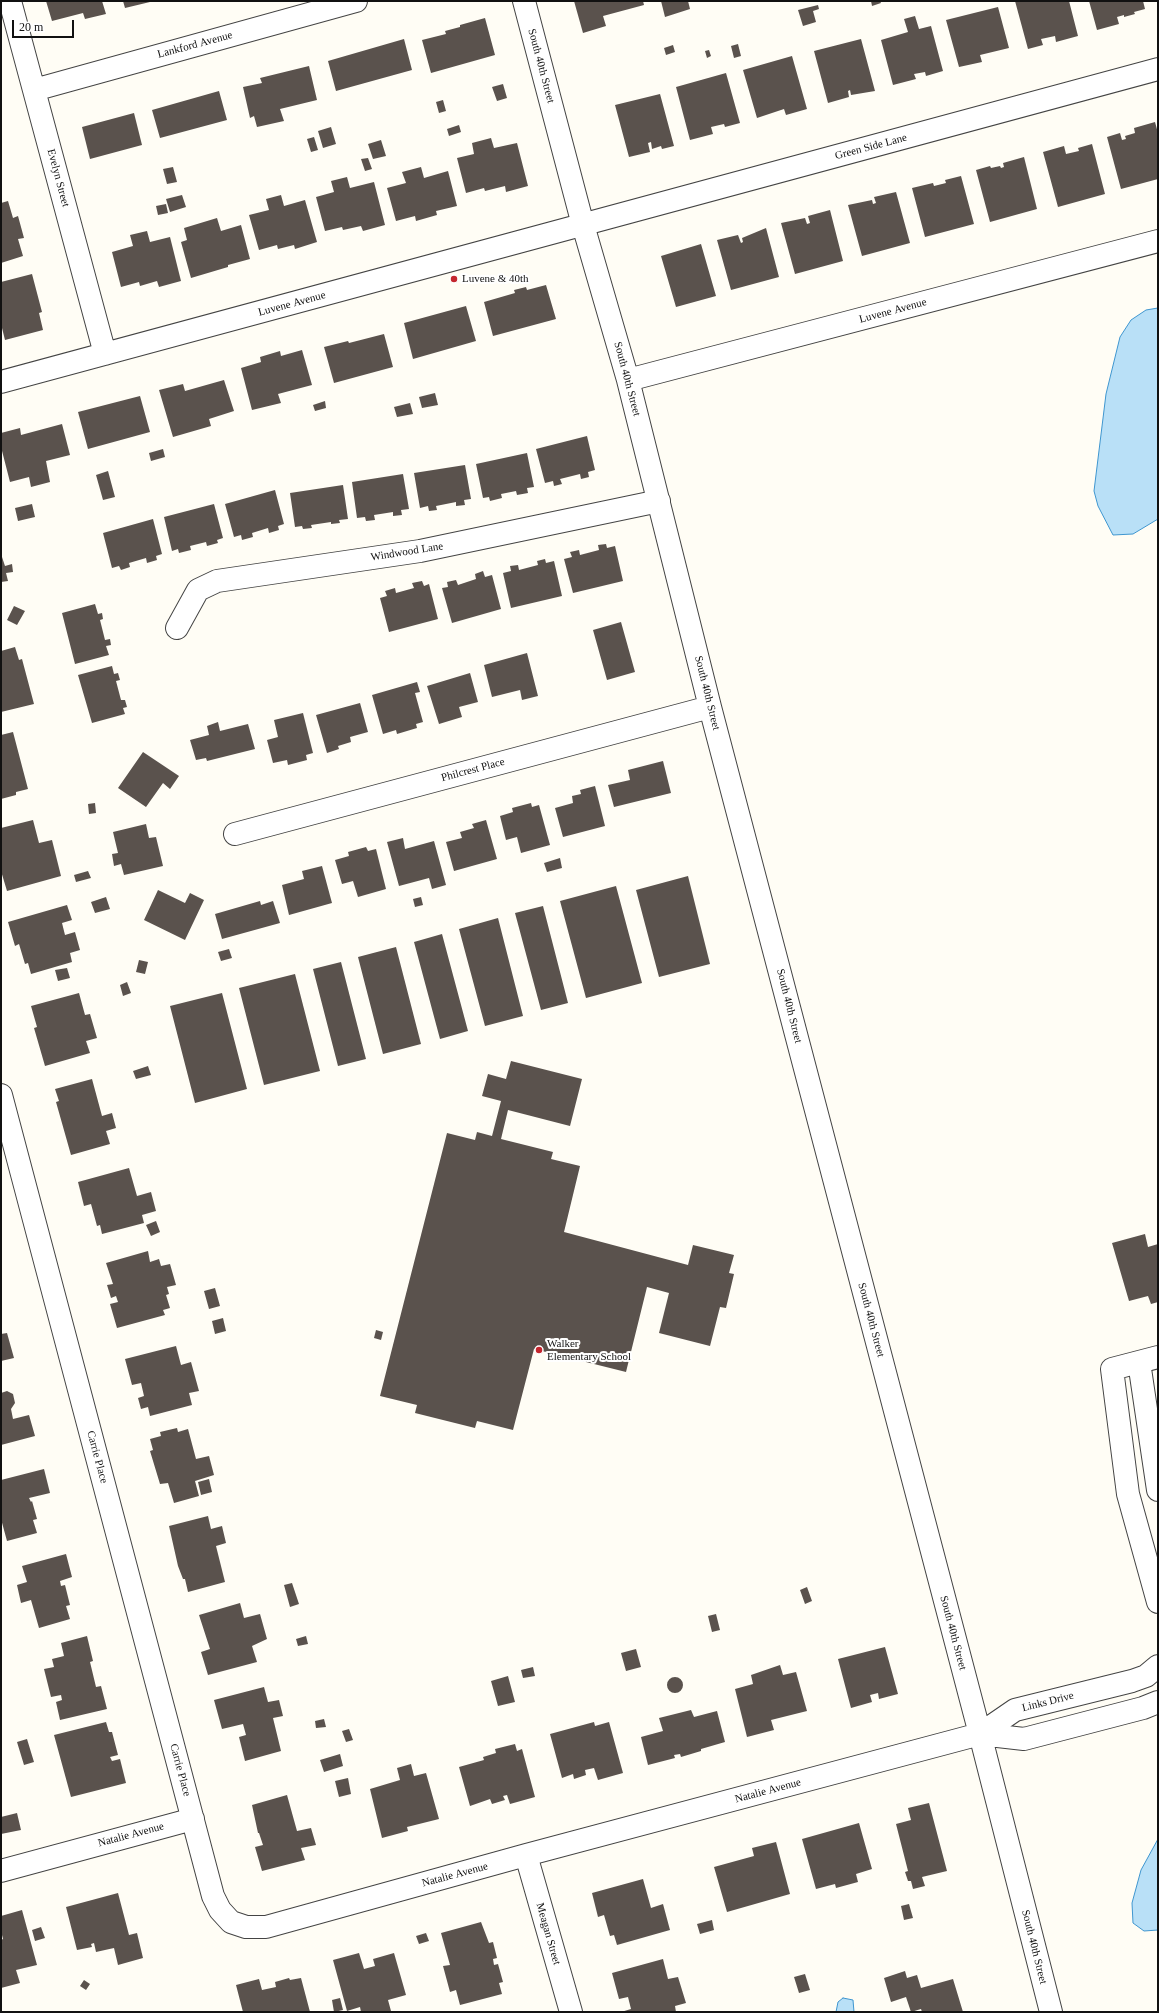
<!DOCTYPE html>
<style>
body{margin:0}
#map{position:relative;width:1159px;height:2013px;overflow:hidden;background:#fffdf5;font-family:"Times New Roman",serif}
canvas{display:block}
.frame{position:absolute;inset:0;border:2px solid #111;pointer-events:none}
.scale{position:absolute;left:12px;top:20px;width:62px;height:18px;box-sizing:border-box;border:2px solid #111;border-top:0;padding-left:5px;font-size:12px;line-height:14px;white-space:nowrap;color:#111;-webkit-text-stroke:3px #fff;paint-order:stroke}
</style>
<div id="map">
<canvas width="1159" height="2013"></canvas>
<div class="frame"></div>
<div class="scale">20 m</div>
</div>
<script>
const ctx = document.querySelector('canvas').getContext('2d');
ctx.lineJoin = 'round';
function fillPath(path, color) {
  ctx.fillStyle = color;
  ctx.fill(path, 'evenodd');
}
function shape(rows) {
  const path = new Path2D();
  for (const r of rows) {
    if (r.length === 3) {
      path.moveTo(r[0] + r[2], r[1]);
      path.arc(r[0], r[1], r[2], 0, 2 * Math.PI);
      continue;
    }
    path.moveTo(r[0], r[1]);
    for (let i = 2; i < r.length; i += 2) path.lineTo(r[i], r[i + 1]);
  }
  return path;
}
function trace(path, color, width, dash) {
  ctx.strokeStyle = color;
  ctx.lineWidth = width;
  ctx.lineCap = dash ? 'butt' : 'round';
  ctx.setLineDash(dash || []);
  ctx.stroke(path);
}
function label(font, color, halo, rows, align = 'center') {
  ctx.font = font + ' "Times New Roman",serif';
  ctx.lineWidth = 4;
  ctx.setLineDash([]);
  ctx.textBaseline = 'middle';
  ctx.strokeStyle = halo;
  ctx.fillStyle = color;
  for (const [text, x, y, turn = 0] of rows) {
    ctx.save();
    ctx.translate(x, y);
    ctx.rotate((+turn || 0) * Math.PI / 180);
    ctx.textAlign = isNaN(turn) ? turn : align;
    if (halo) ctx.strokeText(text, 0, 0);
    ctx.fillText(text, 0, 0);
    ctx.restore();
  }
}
const water = shape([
 [1158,308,1158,519,1133,534,1113,535,1098,506,1094,491,1106,394,1120,337,1131,320,1146,310,1158,308],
 [1158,1839,1158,1930,1144,1931,1133,1923,1132,1903,1141,1870,1158,1839],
 [843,1998,853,2000,854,2012,836,2012,838,2002,843,1998]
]);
const building = shape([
 [46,1,102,1,106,14,85,19,83,13,52,21],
 [123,1,149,1,150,2,125,8],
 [574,1,643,1,644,5,603,16,606,26,583,33],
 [661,1,688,1,690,9,665,17],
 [871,1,880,1,881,3,872,6],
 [1015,1,1069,1,1078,36,1056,42,1055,36,1041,39,1043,45,1028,49],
 [1089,1,1143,1,1145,9,1134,12,1135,14,1124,17,1124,15,1117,17,1119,24,1097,30],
 [818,5,819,9,813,11,816,22,803,26,798,10],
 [998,7,1009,48,980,55,982,62,959,67,946,20],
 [915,16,919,29,931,26,943,71,926,76,925,72,914,74,916,79,893,85,881,40,908,32,904,19],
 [485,18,495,55,431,73,422,40,446,34,445,31,460,27,460,25],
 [404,39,412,70,336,91,328,61],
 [861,39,875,91,851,95,850,90,848,91,849,97,828,103,814,51],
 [738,44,741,56,734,58,731,46],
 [673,45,675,52,666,55,664,48],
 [709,50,711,56,707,58,705,51],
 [792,56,807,109,786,115,784,109,757,118,743,70],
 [309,66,317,100,280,109,284,121,257,127,254,116,250,118,243,87,262,83,260,78],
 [726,73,740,123,725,127,724,124,711,127,713,134,690,140,676,87],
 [503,84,507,98,497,101,492,87],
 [219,91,227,120,160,138,152,110],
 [660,94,674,146,662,149,661,146,652,149,651,142,648,143,650,152,629,157,615,105],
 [443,100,446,111,439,113,436,102],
 [134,113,142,145,90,159,82,127],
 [1155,122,1158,133,1158,179,1121,189,1107,137,1120,133,1122,140,1126,139,1125,136,1135,133,1134,128],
 [459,125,461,132,449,136,447,129],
 [331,127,336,144,323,148,318,131],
 [314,137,318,150,311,152,307,139],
 [491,138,494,148,517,143,528,186,506,192,505,186,485,191,484,188,466,193,457,158,474,154,472,143],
 [381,140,386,156,373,159,368,144],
 [1092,144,1105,194,1058,207,1043,152,1064,146,1066,154,1079,151,1078,148],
 [1024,157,1037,209,990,222,976,170,990,166,991,168,1000,166,1001,168,1004,167,1003,163],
 [368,158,372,169,365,171,361,159],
 [173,167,177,182,167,184,163,169],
 [421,167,424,178,448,171,457,206,436,211,437,215,416,221,415,216,396,221,387,188,406,183,402,172],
 [961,176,974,224,925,237,912,188,933,183,934,186,946,183,945,180],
 [347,177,350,188,374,182,385,225,363,231,361,226,343,230,342,227,325,231,316,197,334,192,331,181],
 [896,192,910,243,862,256,848,205,872,200,873,204,876,203,874,197],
 [182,195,186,207,170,212,166,199],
 [281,195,284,206,305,200,317,242,295,249,294,245,278,249,277,245,259,250,249,215,269,210,266,199],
 [8,201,13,218,18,216,24,238,18,239,23,256,1,263,1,203],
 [166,204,168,213,158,215,156,206],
 [830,210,843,261,795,274,781,223,805,218,807,224,810,223,808,216],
 [217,218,221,231,241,225,250,259,228,265,228,267,191,278,181,242,187,240,184,228],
 [766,228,779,277,731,290,717,240,738,235,741,243,743,242,742,238],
 [147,231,150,242,170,237,181,281,159,287,157,281,140,286,139,282,121,287,112,252,133,246,130,235],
 [701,244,716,296,676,307,661,256],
 [32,274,42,312,39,313,43,330,5,340,1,324,1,282],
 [546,285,556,319,493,336,484,302,515,293,514,290,526,287,527,290],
 [466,306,476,341,413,359,404,323],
 [384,334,393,367,334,383,324,347,348,341,349,343],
 [302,350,312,385,278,394,281,403,252,410,241,368,261,362,260,357,280,351,281,356],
 [224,380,234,411,209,419,211,426,173,437,159,390,183,384,185,391],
 [435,393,438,405,422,408,419,397],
 [140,396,150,432,88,449,78,412],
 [325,401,326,408,315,411,313,405],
 [410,403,413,414,397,417,394,407],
 [62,424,70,455,46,461,50,482,31,487,29,477,10,482,1,447,1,433,20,428,21,435],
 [587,436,595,470,588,472,589,477,581,479,580,474,560,479,562,484,554,486,553,481,545,483,536,449],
 [163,449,165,457,151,461,149,453],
 [527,453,534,487,527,488,528,493,517,495,516,491,501,494,502,498,490,501,489,497,483,498,476,464],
 [465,465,471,499,464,500,465,505,456,506,456,502,436,506,437,510,429,511,428,506,420,508,414,473],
 [108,471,115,497,103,500,96,475],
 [403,474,409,509,401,510,402,515,393,516,393,512,374,515,375,520,366,521,365,517,357,518,352,482],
 [343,485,348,519,339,520,340,523,331,524,331,522,311,525,312,528,303,529,302,526,295,527,290,493],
 [275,490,284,524,278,526,279,530,269,533,268,528,252,533,253,537,242,540,241,535,234,537,225,504],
 [32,504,35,517,18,521,15,508],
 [214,504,223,538,217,540,218,543,207,546,206,542,190,546,191,550,179,553,178,549,172,551,164,517],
 [153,519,162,554,156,556,157,560,147,563,146,558,129,563,130,567,121,570,119,566,112,568,103,533],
 [606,544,607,548,615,546,623,581,573,593,564,559,572,557,570,552,579,550,580,555,599,550,598,545],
 [2,557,5,566,12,564,13,572,6,573,8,581,1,582],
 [545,559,546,563,554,561,562,596,511,608,503,573,511,571,510,566,518,565,519,570,538,565,537,561],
 [483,571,485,577,492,575,501,609,452,623,442,588,448,587,447,582,456,580,458,585,476,579,475,574],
 [422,581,424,586,429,584,438,619,389,632,380,598,387,596,385,591,395,588,396,593,414,588,412,583],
 [95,604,98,614,102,613,103,619,100,620,105,640,110,639,111,645,106,646,109,655,75,664,62,613],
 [14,606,25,611,17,625,7,620],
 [621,622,635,672,607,680,593,630],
 [15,647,19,660,22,659,34,704,1,712,1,651],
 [527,653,538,696,522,700,520,690,492,697,484,665],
 [112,666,114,674,118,673,120,680,116,681,121,700,125,700,127,707,123,708,125,714,92,723,78,675],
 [470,673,478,702,459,707,462,717,439,724,427,686],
 [417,682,420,692,415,693,423,722,416,724,417,728,397,734,396,730,383,734,372,695],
 [360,703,368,732,350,737,351,742,338,746,339,749,327,753,316,715],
 [303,713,313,753,306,755,307,760,288,765,287,760,273,763,267,740,278,737,274,720],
 [218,722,220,731,248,724,255,749,207,761,206,758,196,760,190,740,209,735,207,726],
 [13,732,28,789,16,792,16,795,1,799,1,735],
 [143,752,179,776,170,789,163,783,146,807,118,788],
 [663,761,671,793,614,807,608,785,630,780,628,770],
 [595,786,605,826,563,837,555,808,573,803,572,796,581,794,580,790],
 [95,803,96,813,89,814,88,804],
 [531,803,532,807,539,805,550,845,521,853,517,837,506,840,500,816,513,812,512,808],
 [33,820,39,843,52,840,61,876,7,891,1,871,1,828],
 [486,820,497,859,454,871,446,842,462,838,460,832,474,828,472,824],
 [146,824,149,838,156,837,163,866,124,875,121,864,114,866,112,854,118,853,113,832],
 [403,838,405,849,434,841,446,885,432,889,429,878,399,886,387,842],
 [366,847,368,851,376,849,386,889,358,897,353,881,342,884,335,860,349,856,348,852],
 [560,858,562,868,547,872,544,863],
 [322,866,332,903,289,915,282,885,304,879,302,871],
 [88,871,91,878,76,882,74,875],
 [688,876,710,964,659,977,636,890],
 [616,886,642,983,586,998,560,901],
 [158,890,185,903,190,893,204,900,185,940,144,920],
 [106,897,110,909,95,913,91,902],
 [421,897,423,905,415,907,413,899],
 [260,901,261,905,273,901,280,923,222,939,215,914],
 [67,905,72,920,62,923,65,935,75,932,80,950,70,953,72,962,31,974,28,963,25,964,19,944,15,946,8,922],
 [543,906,568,1003,541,1010,515,913],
 [498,918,523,1016,485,1026,459,929],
 [442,934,468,1031,440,1039,414,942],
 [396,947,421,1044,383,1054,358,957],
 [229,949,232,958,221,961,218,952],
 [139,960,148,962,145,974,136,972],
 [341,962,366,1059,338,1066,313,969],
 [67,968,70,978,58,981,55,970],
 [295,974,320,1071,264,1085,239,988],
 [127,982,131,993,123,996,120,985],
 [79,993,85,1015,90,1014,97,1038,86,1041,90,1053,45,1066,34,1028,37,1027,31,1006],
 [222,993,247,1089,195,1103,170,1006],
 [511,1061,582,1079,570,1126,508,1110,501,1139,553,1152,551,1159,580,1166,564,1232,688,1265,693,1245,734,1255,729,1273,734,1274,726,1308,720,1307,710,1346,659,1333,669,1293,647,1287,626,1372,534,1349,513,1430,477,1421,475,1428,415,1413,417,1405,380,1396,447,1133,475,1140,477,1132,492,1136,501,1101,482,1096,488,1074,506,1079],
 [148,1066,151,1075,136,1079,133,1071],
 [92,1079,102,1116,112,1113,116,1128,106,1131,110,1144,71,1155,56,1102,59,1101,55,1089],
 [129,1168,137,1196,151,1192,156,1211,142,1215,144,1223,102,1234,100,1225,97,1226,91,1204,84,1206,78,1182],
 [156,1221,160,1232,151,1236,146,1225],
 [1145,1234,1148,1247,1158,1244,1158,1302,1151,1304,1148,1296,1129,1301,1112,1243],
 [148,1251,150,1262,159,1259,161,1266,170,1264,176,1285,167,1287,169,1294,166,1295,170,1308,163,1310,165,1315,117,1328,110,1304,118,1302,116,1296,111,1298,107,1285,113,1284,106,1263],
 [215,1288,220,1306,209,1309,204,1291],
 [223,1318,226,1331,215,1334,212,1321],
 [376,1330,383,1332,381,1340,374,1338],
 [7,1333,14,1358,1,1361,1,1334],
 [176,1346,181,1365,191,1362,199,1391,189,1393,192,1405,150,1416,148,1407,141,1409,138,1398,144,1396,141,1383,132,1385,125,1359],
 [7,1391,13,1394,15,1403,11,1409,13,1419,29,1415,35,1436,1,1445,1,1393],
 [177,1428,178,1432,188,1429,196,1459,209,1456,214,1475,195,1481,199,1496,174,1503,168,1483,160,1484,150,1451,153,1450,150,1439,161,1436,160,1432],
 [44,1469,50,1493,29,1498,31,1502,32,1501,37,1519,33,1520,37,1533,7,1541,1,1519,1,1480],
 [209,1479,212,1492,201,1495,198,1482],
 [208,1516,211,1529,222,1526,226,1543,216,1546,225,1582,188,1592,185,1579,183,1579,178,1566,169,1526],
 [66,1554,72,1577,60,1581,61,1586,65,1585,70,1605,66,1606,70,1619,39,1628,31,1600,21,1603,17,1585,27,1582,22,1566],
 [292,1583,299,1604,290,1607,284,1585],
 [807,1587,812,1601,805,1604,800,1590],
 [240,1603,244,1618,260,1614,267,1639,252,1646,257,1662,208,1675,201,1652,210,1649,199,1615],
 [716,1614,720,1630,712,1632,708,1616],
 [87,1636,93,1661,90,1662,96,1687,101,1686,107,1709,60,1720,56,1702,62,1700,61,1695,51,1697,44,1669,54,1667,52,1659,64,1656,61,1643],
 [306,1636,308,1644,298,1646,296,1639],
 [885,1647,898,1694,879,1699,878,1693,870,1695,872,1702,851,1708,838,1659],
 [636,1649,641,1667,626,1671,621,1653],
 [780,1665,783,1675,796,1672,807,1711,771,1720,774,1730,747,1737,735,1689,753,1684,751,1675],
 [533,1667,535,1676,523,1678,521,1670],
 [508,1676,515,1702,498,1706,491,1681],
 [675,1685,8],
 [264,1687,268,1702,279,1700,283,1716,273,1718,281,1751,245,1761,239,1737,246,1735,243,1724,222,1729,214,1700],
 [691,1710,694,1717,717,1711,725,1742,701,1749,701,1751,681,1757,680,1754,674,1755,675,1758,648,1765,641,1737,663,1731,659,1718],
 [324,1719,326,1727,316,1728,315,1721],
 [106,1722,109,1732,112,1732,118,1755,110,1757,112,1761,120,1759,126,1783,71,1797,54,1735],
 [594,1722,595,1726,609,1722,623,1773,598,1780,594,1768,585,1770,586,1775,574,1779,573,1774,562,1778,550,1734],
 [349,1729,353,1740,346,1742,342,1731],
 [27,1739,34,1762,24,1765,17,1742],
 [515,1744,517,1751,522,1749,535,1797,510,1804,507,1795,503,1796,505,1800,492,1804,490,1799,470,1806,459,1767,484,1760,483,1757,496,1753,495,1749],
 [340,1754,343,1766,324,1772,320,1760],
 [411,1764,414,1776,426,1773,439,1819,407,1827,408,1831,382,1838,370,1789,400,1780,397,1768],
 [348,1778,351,1794,339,1797,335,1781],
 [287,1795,297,1831,311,1828,316,1845,301,1848,305,1860,262,1871,255,1847,263,1845,259,1833,258,1833,252,1805],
 [929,1803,947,1871,922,1877,925,1886,913,1889,911,1881,908,1881,905,1872,908,1871,896,1824,911,1820,908,1808],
 [17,1813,21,1830,1,1834,1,1817],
 [859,1823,872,1869,856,1874,858,1882,836,1888,835,1884,816,1889,802,1839],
 [776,1842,790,1894,727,1912,714,1867,754,1856,752,1848],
 [643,1879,651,1908,663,1904,670,1930,617,1945,614,1935,610,1936,604,1915,598,1917,592,1893],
 [118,1893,129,1935,137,1933,143,1958,118,1965,114,1948,96,1952,94,1943,91,1944,92,1947,77,1950,66,1907],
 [909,1904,913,1918,904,1920,901,1906],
 [22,1910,37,1965,16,1970,20,1983,1,1988,1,1940,3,1939,1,1931,1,1916],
 [712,1920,714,1930,700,1934,697,1924],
 [481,1922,489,1943,493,1942,497,1958,493,1959,494,1965,498,1964,503,1982,499,1983,502,1994,460,2005,456,1990,450,1992,443,1966,450,1965,441,1933],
 [41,1927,45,1938,35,1941,32,1930],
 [426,1933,429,1941,419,1944,416,1936],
 [359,1953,364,1969,375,1966,373,1959,394,1953,406,1995,388,2000,391,2011,361,2012,360,2007,347,2011,333,1960],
 [663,1959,668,1979,678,1977,686,2003,675,2006,676,2012,621,2012,631,2009,628,1997,619,1999,612,1973],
 [905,1971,907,1978,917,1975,921,1988,953,1979,963,2012,922,2012,921,2009,911,2012,906,1997,891,2002,884,1978],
 [805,1974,810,1990,799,1993,794,1977],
 [289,1978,290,1980,301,1978,310,2012,243,2012,236,1985,259,1979,262,1990,276,1987,275,1982],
 [84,1980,90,1984,86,1990,80,1986],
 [340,1998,343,2010,334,2012,332,2000]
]);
const minor = shape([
 [10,1,105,354],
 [524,1,583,225,628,380,710,707,980,1734,1051,2012],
 [34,90,356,1],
 [628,380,1158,241],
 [1,382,1158,69],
 [177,628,198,590,217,581,420,551,659,501],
 [235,834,710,707],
 [1,1095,213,1896,220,1910,231,1922,246,1927,266,1927,526,1855,980,1734,1015,1710,1132,1681,1146,1676,1158,1666],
 [1158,1357,1112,1369,1128,1494,1158,1602],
 [1139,1362,1158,1490],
 [980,1734,1024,1739,1143,1708,1158,1702],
 [526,1855,571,2012],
 [1,1871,193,1819]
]);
const markers = [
 [454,279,4,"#c4262e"],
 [539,1350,4,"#c4262e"]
];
const streetNames = [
 ["Lankford Avenue",195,45,-15],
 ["South 40th Street",541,66,75],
 ["Green Side Lane",871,147,-15],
 ["Evelyn Street",58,178,75],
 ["Luvene Avenue",292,304,-15],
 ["Luvene Avenue",893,311,-15],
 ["South 40th Street",627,379,75],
 ["Windwood Lane",407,552,-9],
 ["South 40th Street",707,693,76],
 ["Philcrest Place",473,770,-15],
 ["South 40th Street",789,1006,76],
 ["South 40th Street",871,1320,75],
 ["Carrie Place",97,1457,75],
 ["South 40th Street",953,1633,75],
 ["Links Drive",1048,1702,-14],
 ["Carrie Place",180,1770,75],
 ["Natalie Avenue",768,1791,-15],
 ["Natalie Avenue",131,1835,-15],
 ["Natalie Avenue",455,1875,-15],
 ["Meagan Street",548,1934,74],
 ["South 40th Street",1034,1947,76]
];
const poiNames = [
 ["Luvene & 40th",462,279],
 ["Walker",547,1344],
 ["Elementary School",547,1357]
];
fillPath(water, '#b9e0f7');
trace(water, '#3f96cf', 1);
fillPath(building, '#5a524d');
trace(minor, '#444', 24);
trace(minor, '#fff', 22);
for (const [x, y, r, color] of markers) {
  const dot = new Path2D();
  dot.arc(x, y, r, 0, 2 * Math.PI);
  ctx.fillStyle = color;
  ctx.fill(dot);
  trace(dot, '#fff', 1.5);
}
label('11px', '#111', '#fff', streetNames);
label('11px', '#111', '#fff', poiNames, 'left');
</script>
